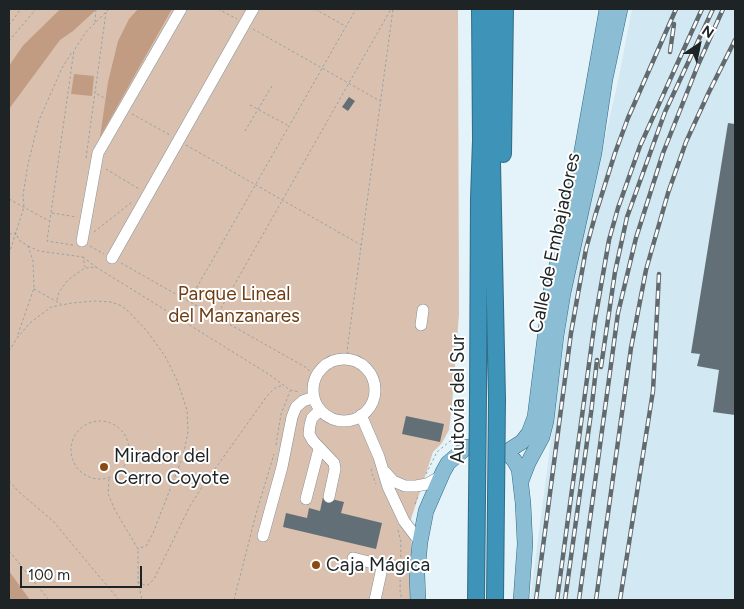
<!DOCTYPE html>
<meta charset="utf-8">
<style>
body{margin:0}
#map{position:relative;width:744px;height:609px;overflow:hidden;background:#e4f2f9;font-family:Figtree,sans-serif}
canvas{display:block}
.frame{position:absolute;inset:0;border:10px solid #1e2426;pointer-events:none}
.north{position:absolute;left:674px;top:20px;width:50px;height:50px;-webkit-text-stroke:4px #fff;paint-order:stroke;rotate:34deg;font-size:14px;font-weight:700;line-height:20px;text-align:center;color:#1e2426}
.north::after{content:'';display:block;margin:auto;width:18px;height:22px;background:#1e2426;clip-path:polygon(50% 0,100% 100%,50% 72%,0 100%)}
.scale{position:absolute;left:20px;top:566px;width:122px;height:22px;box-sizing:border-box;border:2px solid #1e2426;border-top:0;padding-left:6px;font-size:15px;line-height:18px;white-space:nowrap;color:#1e2426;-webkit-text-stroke:4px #fff;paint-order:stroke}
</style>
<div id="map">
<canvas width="744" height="609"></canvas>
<div class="frame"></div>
<div class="north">N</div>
<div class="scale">100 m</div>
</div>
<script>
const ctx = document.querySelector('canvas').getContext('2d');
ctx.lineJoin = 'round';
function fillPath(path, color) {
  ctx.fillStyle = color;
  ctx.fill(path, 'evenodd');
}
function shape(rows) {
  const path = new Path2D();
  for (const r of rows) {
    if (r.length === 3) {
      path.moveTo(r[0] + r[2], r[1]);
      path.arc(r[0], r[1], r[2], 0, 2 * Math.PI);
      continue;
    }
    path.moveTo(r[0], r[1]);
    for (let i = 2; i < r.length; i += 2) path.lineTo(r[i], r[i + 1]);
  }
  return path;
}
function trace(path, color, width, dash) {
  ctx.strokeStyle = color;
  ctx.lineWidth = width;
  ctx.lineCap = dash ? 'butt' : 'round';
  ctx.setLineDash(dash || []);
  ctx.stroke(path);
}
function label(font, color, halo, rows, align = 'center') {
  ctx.font = font + ' Figtree,sans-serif';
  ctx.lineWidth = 4;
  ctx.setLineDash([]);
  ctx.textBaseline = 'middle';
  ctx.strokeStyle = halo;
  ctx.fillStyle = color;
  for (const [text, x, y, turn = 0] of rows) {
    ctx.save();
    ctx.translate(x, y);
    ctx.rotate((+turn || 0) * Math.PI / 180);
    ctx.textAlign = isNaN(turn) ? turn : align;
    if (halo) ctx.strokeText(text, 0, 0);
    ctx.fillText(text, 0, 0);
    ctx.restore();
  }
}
const built = shape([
 [632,9,735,9,735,600,530,600,572,280,619,77]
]);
const green = shape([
 [9,9,458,9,459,314,452,405,449,430,442,443,433,452,411,519,412,600,9,600]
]);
const water = shape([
 [67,9,97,9,73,31,60,40,9,109,9,79],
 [138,9,172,9,100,137,108,82,118,41,129,19],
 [74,74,94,76,92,96,71,94],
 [9,571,30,600,9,600]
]);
const river = shape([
 [9,79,29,50,71,9]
]);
const building = shape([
 [349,97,355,101,348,111,342,107],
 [728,123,735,124,735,415,713,412,719,370,697,366,700,354,691,353],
 [406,416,444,424,440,442,402,434],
 [323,497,344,502,341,513,382,523,376,549,283,527,286,513,307,518,309,508,320,511]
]);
const path = shape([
 [218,9,237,19],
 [315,9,345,26],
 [95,22,96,9],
 [9,25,21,9],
 [253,29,380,101],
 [9,41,36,9],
 [75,49,86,32,109,9],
 [97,94,116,104],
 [250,105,289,126],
 [132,114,170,135],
 [245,131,272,86],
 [186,145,361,245],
 [86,158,106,12],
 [106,169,139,189],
 [9,199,49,221],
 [52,213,77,217],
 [94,232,132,202],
 [9,234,16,233,19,240,28,246,33,261,34,288,17,337],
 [73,245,47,241,74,50],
 [28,246,39,251,83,257,85,267],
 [90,246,104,254],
 [9,254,24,207,23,195,28,164,39,120,62,68,72,52],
 [83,257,96,267],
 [121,263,307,368,315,378],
 [34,289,61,304],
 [57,300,59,292,68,280,85,268,96,267,270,375,290,390,299,392],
 [189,301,356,9],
 [216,317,391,9],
 [9,351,17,338,30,323,51,307,72,303,94,301,111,302,122,306,130,313,147,331,165,356,177,380,187,410,188,432,183,456,153,533,147,545,138,549],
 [349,359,347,351,393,9],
 [100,450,29],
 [276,445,281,414,290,391],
 [372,469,371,471,376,484],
 [426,474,437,452,450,441,466,434],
 [109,479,108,494,115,510,138,549,138,582,142,600],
 [9,481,19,492,53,521,119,600],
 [415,504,418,496],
 [398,530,401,542,400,591,402,600],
 [9,551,49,600],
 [138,582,144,585,148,585,154,579,190,506,200,490,267,396,275,388,283,385],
 [234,600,256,514,274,454]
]);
const minor = shape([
 [82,241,98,153,181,9],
 [112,258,253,9],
 [421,325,423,310],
 [344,390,31],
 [320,410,312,418,310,425,309,434,313,441,334,463,335,469,329,497],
 [361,415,379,457,388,487,404,521,420,542],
 [385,472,393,481,405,486,416,486,427,484,441,476],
 [306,499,319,449],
 [263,536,282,467,292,417,296,407,303,401,314,397],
 [353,558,381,565,382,568,375,600]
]);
const major = shape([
 [521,481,528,463,542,437,546,421,556,336,563,293,594,153,605,79,620,9],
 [418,600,417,574,420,542,426,511,443,472,448,463,467,447],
 [521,600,525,544,523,503,519,469,514,460,506,452,522,442,529,433,535,417,551,290,576,184,607,9]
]);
const highway = shape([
 [493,9,492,163,497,399],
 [503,154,505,9],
 [478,397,479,198,481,140,480,9]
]);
const rail = shape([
 [670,52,674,24],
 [601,367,615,272,627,217,665,112,713,9],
 [536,600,571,333,586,249,595,216,615,153,628,118,676,9],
 [557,600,595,320,609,240,618,208,640,146,702,9],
 [565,600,591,413,597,360],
 [579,600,618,313,636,238,663,153,698,65,723,9],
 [596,600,631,348,646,270,668,193,686,142,708,94,735,40],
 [620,600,653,391,659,274]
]);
const highwayBridge = shape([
 [476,600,478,397],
 [495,600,497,399]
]);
const markers = [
 [104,467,5,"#8a4b12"],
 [316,565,5,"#8a4b12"]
];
const streetNames = [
 ["Calle de Embajadores",555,243,-78],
 ["Autovía del Sur",458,399,-90]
];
const parkNames = [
 ["Parque Lineal",234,294],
 ["del Manzanares",234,316]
];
const poiNames = [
 ["Mirador del",114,456],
 ["Cerro Coyote",114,478],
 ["Caja Mágica",326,565]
];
fillPath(built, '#d2e8f3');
fillPath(green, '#dac1af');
fillPath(water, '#c29c82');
trace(river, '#c29c82', 15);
fillPath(building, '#636f76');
trace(minor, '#839097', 12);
trace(major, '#326c85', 16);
trace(highway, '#326c85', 18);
trace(path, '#96a1a6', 1, [2.5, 2.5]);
trace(minor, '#fff', 11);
trace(major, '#8bbed4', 15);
trace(highway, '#3d93b8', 16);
trace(rail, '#616a6e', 4.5);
trace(rail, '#fff', 2.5, [8]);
trace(highwayBridge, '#326c85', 18, []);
trace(highwayBridge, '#3d93b8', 16);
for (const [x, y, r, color] of markers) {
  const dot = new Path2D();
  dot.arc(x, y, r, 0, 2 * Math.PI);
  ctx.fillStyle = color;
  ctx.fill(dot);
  trace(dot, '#fff', 2);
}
label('19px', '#1e2426', '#fff', streetNames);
label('19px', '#6f3d13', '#fff', parkNames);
label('19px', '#1e2426', '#fff', poiNames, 'left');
</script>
